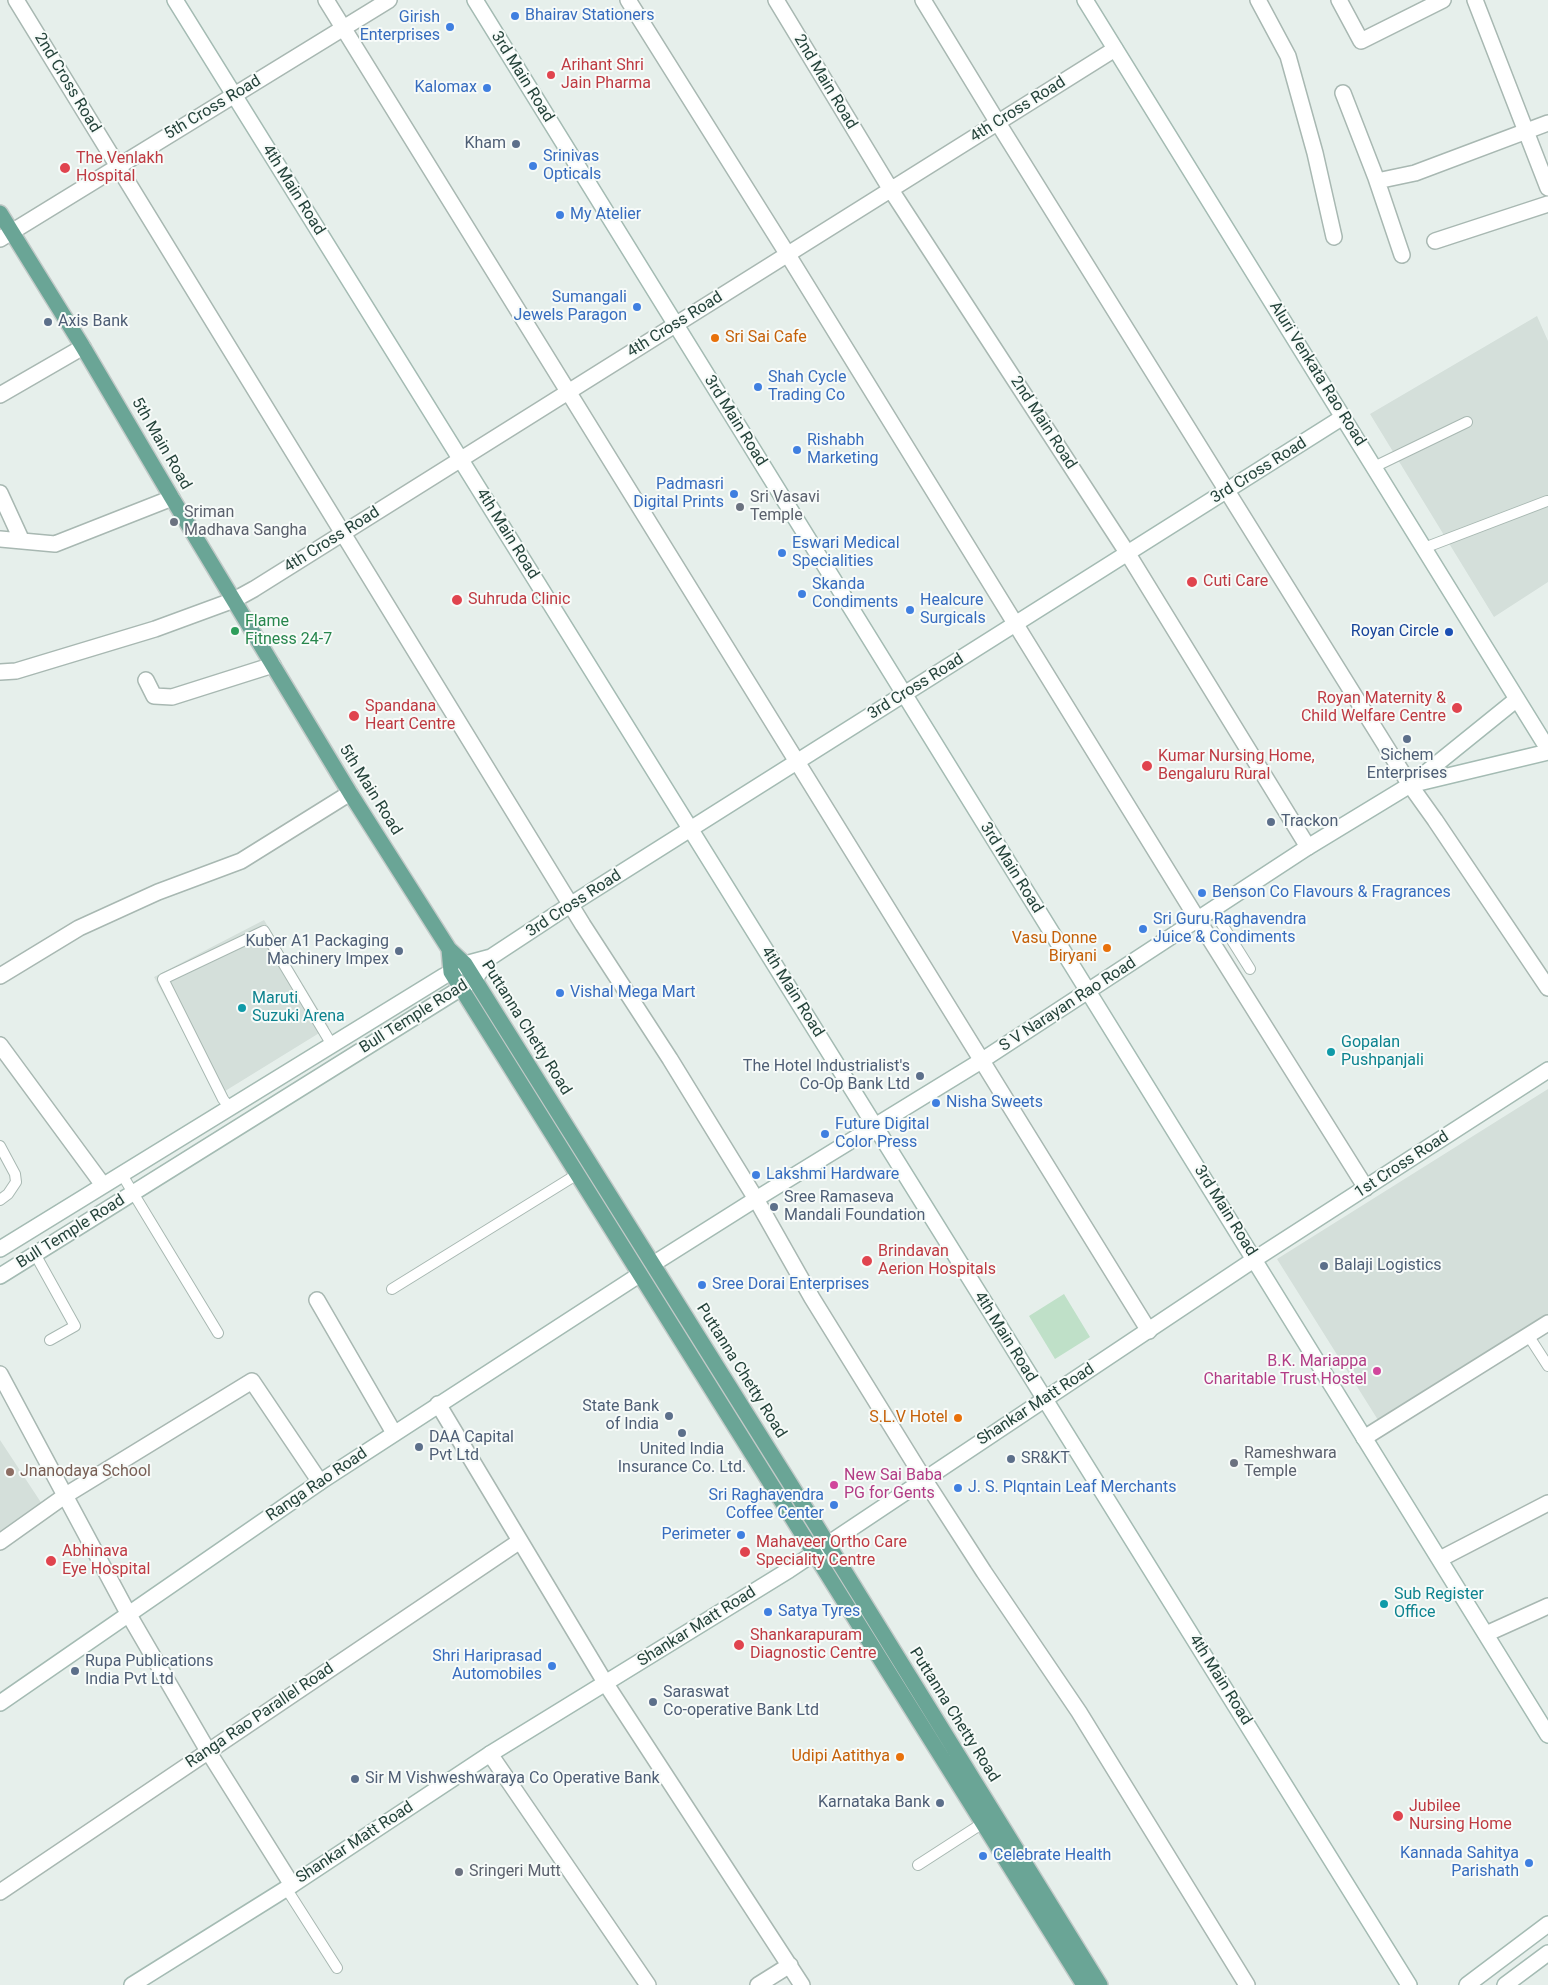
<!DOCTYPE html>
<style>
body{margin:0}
canvas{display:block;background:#e6efeb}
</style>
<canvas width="1548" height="1985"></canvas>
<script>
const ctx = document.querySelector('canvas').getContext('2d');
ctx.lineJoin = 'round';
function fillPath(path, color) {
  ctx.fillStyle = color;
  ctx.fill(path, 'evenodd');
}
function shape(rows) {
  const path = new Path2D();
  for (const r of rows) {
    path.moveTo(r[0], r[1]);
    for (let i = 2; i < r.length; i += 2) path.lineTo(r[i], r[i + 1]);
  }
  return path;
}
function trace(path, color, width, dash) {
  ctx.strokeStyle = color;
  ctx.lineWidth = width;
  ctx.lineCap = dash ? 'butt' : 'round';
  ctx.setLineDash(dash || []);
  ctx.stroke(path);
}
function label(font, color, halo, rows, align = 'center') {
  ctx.font = font + ' Roboto,sans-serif';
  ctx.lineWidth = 4;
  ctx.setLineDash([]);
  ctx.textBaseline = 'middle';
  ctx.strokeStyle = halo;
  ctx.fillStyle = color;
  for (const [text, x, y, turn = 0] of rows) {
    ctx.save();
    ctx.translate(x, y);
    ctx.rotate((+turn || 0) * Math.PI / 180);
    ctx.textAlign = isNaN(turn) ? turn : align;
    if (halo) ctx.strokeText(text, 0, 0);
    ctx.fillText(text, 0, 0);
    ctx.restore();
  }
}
const built = shape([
 [1537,316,1548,341,1548,582,1494,617,1370,414],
 [264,920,329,1027,217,1096,154,977],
 [1548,1089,1548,1314,1378,1420,1277,1259],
 [0,1440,42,1504,0,1532]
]);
const green = shape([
 [1064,1294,1090,1337,1055,1359,1029,1316]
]);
const lane = shape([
 [1374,467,1467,422],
 [1424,548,1547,501],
 [1213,910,1250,969],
 [229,1107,223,1099,163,979,264,931,332,1045],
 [0,1146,15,1174,16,1182,8,1194,0,1200],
 [121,1173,218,1333],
 [35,1254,75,1326,50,1340],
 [392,1289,576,1175],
 [1528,1335,1548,1366],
 [918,1865,983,1823],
 [286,1888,337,1968]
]);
const street = shape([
 [16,0,583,925,670,1059,756,1199,812,1298,924,1479,984,1572,1079,1712,1247,1985],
 [326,0,1149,1331],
 [628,0,788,255,1198,920,1366,1188],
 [776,0,891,190,1128,554,1308,847],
 [923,0,998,123,1410,785,1435,820,1548,988],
 [1258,0,1288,56,1315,153,1334,237],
 [1339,0,1361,41,1443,0],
 [1475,0,1548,188],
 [1343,93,1376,178,1402,255],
 [1377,181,1415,173,1548,123],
 [0,239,389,0],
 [1435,241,1548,204],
 [0,395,83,347],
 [0,493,22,541],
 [0,539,55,544,172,498],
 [0,672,16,671,155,629,234,600,254,589,1115,49],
 [146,680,154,696,172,697,273,665],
 [0,976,79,928,158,892,241,861,350,793],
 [0,1045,103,1185],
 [317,1300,394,1433],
 [0,1374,129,1615,208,1751,292,1885],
 [438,1404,606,1684,802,1985],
 [1364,1438,1548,1323],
 [0,1542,66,1495,252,1381,320,1482],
 [1440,1559,1548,1503],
 [1486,1634,1548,1606],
 [490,1754,648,1985],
 [0,1892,520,1541],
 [758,1985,790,1965]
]);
const secondary = shape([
 [175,0,1409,1985],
 [475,0,1548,1735],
 [1085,0,1548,749],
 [1413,783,1517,699],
 [0,1249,444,976,465,964,491,957,570,905,1343,417],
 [653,1264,756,1199,981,1061,1308,847,1410,785,1548,752],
 [0,1276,474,980,490,958],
 [0,1703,320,1482,639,1275],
 [132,1985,292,1885,490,1754,789,1570,1255,1259,1548,1070],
 [1467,1985,1548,1924],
 [1505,1985,1548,1953]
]);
const primary = shape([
 [0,213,83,347,172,498,350,793,449,949,465,964,816,1525,1100,1985],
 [449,949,451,972,1084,1985]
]);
const markers = [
 [515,16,5,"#3f7fe0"],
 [450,27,5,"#3f7fe0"],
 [551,75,5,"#e0444e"],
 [487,88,5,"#3f7fe0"],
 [516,144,5,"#5c6f8a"],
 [533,166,5,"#3f7fe0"],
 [65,168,6,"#e0444e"],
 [560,215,5,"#3f7fe0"],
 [637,307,5,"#3f7fe0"],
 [48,322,5,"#5c6f8a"],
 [715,338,5,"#e8710a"],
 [758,387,5,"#3f7fe0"],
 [797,450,5,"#3f7fe0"],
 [734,494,5,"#3f7fe0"],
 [740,507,5,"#6b7280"],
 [174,522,5,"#6b7280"],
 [782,553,5,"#3f7fe0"],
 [1192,582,6,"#e0444e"],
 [802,594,5,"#3f7fe0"],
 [457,600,6,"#e0444e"],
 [910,610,5,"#3f7fe0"],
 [235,631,5,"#2e9e5b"],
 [1449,632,5,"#1a4fb4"],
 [1457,708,6,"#e0444e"],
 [354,716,6,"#e0444e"],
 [1407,739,5,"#5c6f8a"],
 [1147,766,6,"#e0444e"],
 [1271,822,5,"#5c6f8a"],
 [1202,893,5,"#3f7fe0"],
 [1143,929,5,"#3f7fe0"],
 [1107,948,5,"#e8710a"],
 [399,951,5,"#5c6f8a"],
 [560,993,5,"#3f7fe0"],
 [242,1008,5,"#0f9aa8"],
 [1331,1052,5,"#0f9aa8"],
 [920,1076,5,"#5c6f8a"],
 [936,1103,5,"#3f7fe0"],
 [825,1134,5,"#3f7fe0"],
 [756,1175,5,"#3f7fe0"],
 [774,1207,5,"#5c6f8a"],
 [867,1261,6,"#e0444e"],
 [1324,1266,5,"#5c6f8a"],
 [702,1285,5,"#3f7fe0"],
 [1377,1371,5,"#d1479c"],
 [669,1416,5,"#5c6f8a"],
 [958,1418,5,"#e8710a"],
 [682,1433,5,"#5c6f8a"],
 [419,1447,5,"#5c6f8a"],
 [1011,1459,5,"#5c6f8a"],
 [1234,1463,5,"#6b7280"],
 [10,1472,5,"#8d6e63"],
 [834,1485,5,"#d1479c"],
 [958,1488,5,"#3f7fe0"],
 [834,1505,5,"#3f7fe0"],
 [741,1535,5,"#3f7fe0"],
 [745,1552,6,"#e0444e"],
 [51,1561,6,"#e0444e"],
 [1384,1604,5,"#0f9aa8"],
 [768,1612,5,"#3f7fe0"],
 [739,1645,6,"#e0444e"],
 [552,1666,5,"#3f7fe0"],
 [75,1671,5,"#5c6f8a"],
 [653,1702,5,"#5c6f8a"],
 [900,1757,5,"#e8710a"],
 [355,1779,5,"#5c6f8a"],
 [940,1803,5,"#5c6f8a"],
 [1398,1816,6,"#e0444e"],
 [983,1856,5,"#3f7fe0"],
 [1529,1863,5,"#3f7fe0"],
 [459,1872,5,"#6b7280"]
];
const shopNames = [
 ["Bhairav Stationers",525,16],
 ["Girish",440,18,"right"],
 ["Enterprises",440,36,"right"],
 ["Kalomax",477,88,"right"],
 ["Srinivas",543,157],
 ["Opticals",543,175],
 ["My Atelier",570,215],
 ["Sumangali",627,298,"right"],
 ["Jewels Paragon",627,316,"right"],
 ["Shah Cycle",768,378],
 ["Trading Co",768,396],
 ["Rishabh",807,441],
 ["Marketing",807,459],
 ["Padmasri",724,485,"right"],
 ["Digital Prints",724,503,"right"],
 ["Eswari Medical",792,544],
 ["Specialities",792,562],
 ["Skanda",812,585],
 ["Condiments",812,603],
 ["Healcure",920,601],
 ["Surgicals",920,619],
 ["Benson Co Flavours & Fragrances",1212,893],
 ["Sri Guru Raghavendra",1153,920],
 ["Juice & Condiments",1153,938],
 ["Vishal Mega Mart",570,993],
 ["Nisha Sweets",946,1103],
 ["Future Digital",835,1125],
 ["Color Press",835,1143],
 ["Lakshmi Hardware",766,1175],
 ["Sree Dorai Enterprises",712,1285],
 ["J. S. Plqntain Leaf Merchants",968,1488],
 ["Sri Raghavendra",824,1496,"right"],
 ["Coffee Center",824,1514,"right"],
 ["Perimeter",731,1535,"right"],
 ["Satya Tyres",778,1612],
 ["Shri Hariprasad",542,1657,"right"],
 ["Automobiles",542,1675,"right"],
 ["Kannada Sahitya",1519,1854,"right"],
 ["Parishath",1519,1872,"right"],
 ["Celebrate Health",993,1856]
];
const healthNames = [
 ["Arihant Shri",561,66],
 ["Jain Pharma",561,84],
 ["The Venlakh",76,159],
 ["Hospital",76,177],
 ["Cuti Care",1203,582],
 ["Suhruda Clinic",468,600],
 ["Royan Maternity &",1446,699,"right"],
 ["Child Welfare Centre",1446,717,"right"],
 ["Spandana",365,707],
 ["Heart Centre",365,725],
 ["Kumar Nursing Home,",1158,757],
 ["Bengaluru Rural",1158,775],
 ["Brindavan",878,1252],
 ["Aerion Hospitals",878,1270],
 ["Mahaveer Ortho Care",756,1543],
 ["Speciality Centre",756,1561],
 ["Abhinava",62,1552],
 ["Eye Hospital",62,1570],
 ["Shankarapuram",750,1636],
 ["Diagnostic Centre",750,1654],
 ["Jubilee",1409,1807],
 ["Nursing Home",1409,1825]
];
const streetNames = [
 ["3rd Main Road",522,77,58],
 ["2nd Main Road",825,82,59],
 ["2nd Cross Road",67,83,59],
 ["5th Cross Road",213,108,-31],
 ["4th Cross Road",1018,110,-32],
 ["4th Main Road",293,190,58],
 ["4th Cross Road",675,325,-32],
 ["Aluri Venkata Rao Road",1317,374,58],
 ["3rd Main Road",735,421,58],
 ["2nd Main Road",1043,423,57],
 ["5th Main Road",161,444,60],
 ["3rd Cross Road",1259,471,-32],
 ["4th Main Road",507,534,58],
 ["4th Cross Road",332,540,-32],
 ["3rd Cross Road",916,687,-32],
 ["5th Main Road",370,790,58],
 ["3rd Main Road",1011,868,58],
 ["3rd Cross Road",574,904,-33],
 ["4th Main Road",792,992,58],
 ["S V Narayan Rao Road",1068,1005,-33],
 ["Bull Temple Road",414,1017,-32],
 ["Puttanna Chetty Road",526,1028,58],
 ["1st Cross Road",1402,1165,-33],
 ["3rd Main Road",1225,1211,58],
 ["Bull Temple Road",71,1232,-32],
 ["4th Main Road",1005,1337,58],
 ["Puttanna Chetty Road",741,1371,58],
 ["Shankar Matt Road",1036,1405,-33],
 ["Ranga Rao Road",317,1485,-34],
 ["Shankar Matt Road",697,1627,-32],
 ["4th Main Road",1220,1680,58],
 ["Puttanna Chetty Road",954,1715,58],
 ["Ranga Rao Parallel Road",260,1716,-34],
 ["Shankar Matt Road",355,1843,-33]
];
const serviceNames = [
 ["Kham",506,144,"right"],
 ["Axis Bank",58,322],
 ["Sichem",1407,756,"center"],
 ["Enterprises",1407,774,"center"],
 ["Trackon",1281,822],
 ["Kuber A1 Packaging",389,942,"right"],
 ["Machinery Impex",389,960,"right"],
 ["The Hotel Industrialist's",910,1067,"right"],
 ["Co-Op Bank Ltd",910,1085,"right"],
 ["Sree Ramaseva",784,1198],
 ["Mandali Foundation",784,1216],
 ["Balaji Logistics",1334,1266],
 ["State Bank",659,1407,"right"],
 ["of India",659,1425,"right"],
 ["DAA Capital",429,1438],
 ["Pvt Ltd",429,1456],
 ["United India",682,1450,"center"],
 ["Insurance Co. Ltd.",682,1468,"center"],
 ["SR&KT",1021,1459],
 ["Rupa Publications",85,1662],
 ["India Pvt Ltd",85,1680],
 ["Saraswat",663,1693],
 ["Co-operative Bank Ltd",663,1711],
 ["Sir M Vishweshwaraya Co Operative Bank",365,1779],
 ["Karnataka Bank",930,1803,"right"]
];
const foodNames = [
 ["Sri Sai Cafe",725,338,"left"],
 ["Vasu Donne",1097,939],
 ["Biryani",1097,957],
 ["S.L.V Hotel",948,1418],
 ["Udipi Aatithya",890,1757]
];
const worshipNames = [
 ["Sri Vasavi",750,498],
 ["Temple",750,516],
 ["Sriman",184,513],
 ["Madhava Sangha",184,531],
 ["Rameshwara",1244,1454],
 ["Temple",1244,1472],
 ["Sringeri Mutt",469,1872]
];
const leisureNames = [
 ["Flame",245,622],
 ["Fitness 24-7",245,640]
];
const transitNames = [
 ["Royan Circle",1439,632]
];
const cultureNames = [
 ["Maruti",252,999],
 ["Suzuki Arena",252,1017],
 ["Gopalan",1341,1043],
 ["Pushpanjali",1341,1061],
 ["Sub Register",1394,1595],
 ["Office",1394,1613]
];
const hotelNames = [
 ["B.K. Mariappa",1367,1362],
 ["Charitable Trust Hostel",1367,1380],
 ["New Sai Baba",844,1476,"left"],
 ["PG for Gents",844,1494,"left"]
];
const educationNames = [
 ["Jnanodaya School",20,1472]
];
fillPath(built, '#d4dfda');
fillPath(green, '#bfe0c8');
trace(lane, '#a8b8b2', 12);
trace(street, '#a8b8b2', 18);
trace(secondary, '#a4bbb3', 18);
trace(primary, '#c2cac8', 18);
trace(lane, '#fff', 10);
trace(street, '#fff', 15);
trace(secondary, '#fff', 15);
trace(primary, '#6aa596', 15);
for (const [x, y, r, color] of markers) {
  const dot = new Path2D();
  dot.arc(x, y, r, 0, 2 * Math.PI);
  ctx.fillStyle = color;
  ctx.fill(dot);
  trace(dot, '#f7fbf9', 2);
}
label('16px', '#366cbe', '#f7fbf9', shopNames, 'left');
label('16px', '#be3a42', '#f7fbf9', healthNames, 'left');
label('16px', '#24423a', '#f7fbf9', streetNames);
label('16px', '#4e5e75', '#f7fbf9', serviceNames, 'left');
label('16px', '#c56008', '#f7fbf9', foodNames, 'right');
label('16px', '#5b616d', '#f7fbf9', worshipNames, 'left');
label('16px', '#27864d', '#f7fbf9', leisureNames, 'left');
label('16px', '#164399', '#f7fbf9', transitNames, 'right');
label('16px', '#0d838f', '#f7fbf9', cultureNames, 'left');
label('16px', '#b23c85', '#f7fbf9', hotelNames, 'right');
label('16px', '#785e54', '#f7fbf9', educationNames, 'left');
</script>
